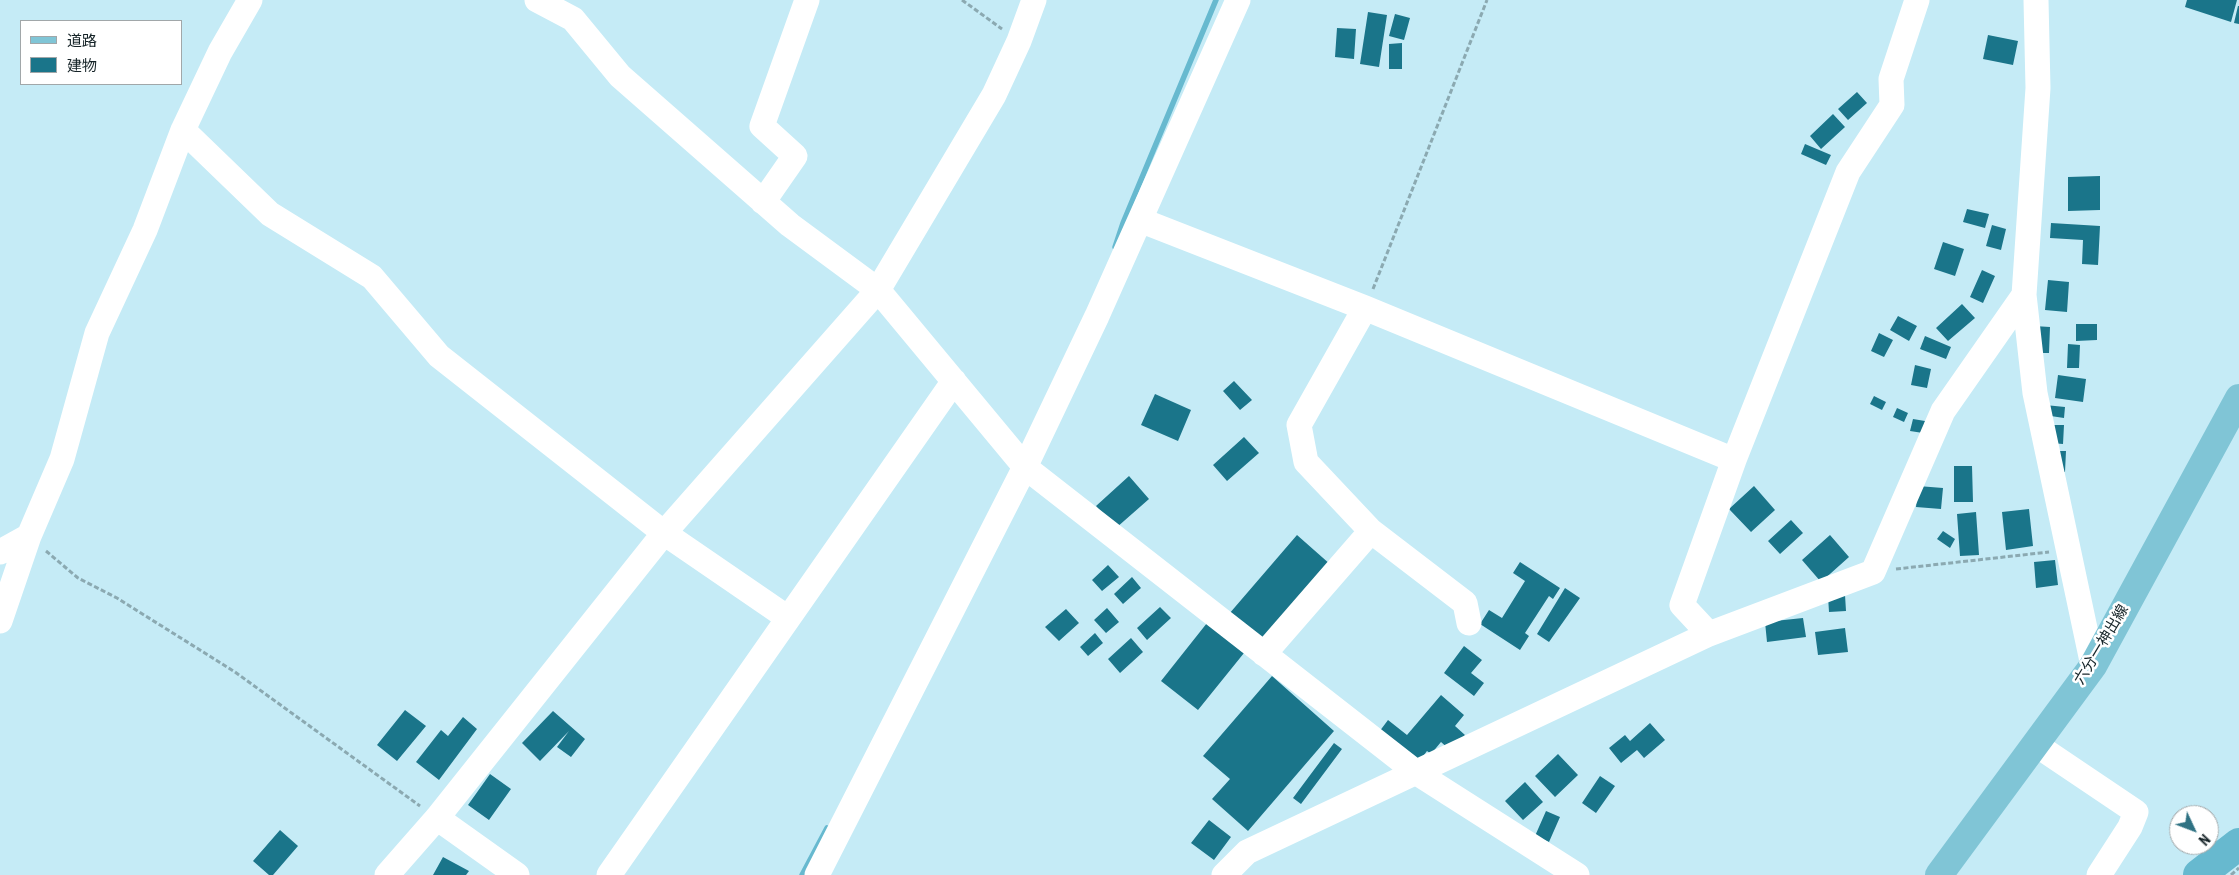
<!DOCTYPE html>
<meta charset="utf-8">
<style>
body{margin:0}
#map{position:relative;width:2239px;height:875px;overflow:hidden;background:#c5ebf6;font-family:"Roboto Condensed","Noto Sans JP",sans-serif}
canvas{display:block}
.legend{position:absolute;left:20px;top:20px;width:162px;height:65px;box-sizing:border-box;background:#fff;border:1px solid #a1a7a9;margin:0;padding:6px 9px;list-style:none;font-size:15px;color:#152327}
.legend li{display:flex;align-items:center;gap:10px;height:25px}
.legend b{width:25px;border:1px solid #a1a7a9}
.north{position:absolute;left:2169px;top:805px;width:50px;height:50px;box-sizing:border-box;background:#fff;border:1px solid #a1a7a9;border-radius:50%;rotate:133deg;font-size:14px;font-weight:700;line-height:20px;text-align:center;color:#152327}
.north::after{content:'';display:block;margin:auto;width:18px;height:22px;background:#2f7283;clip-path:polygon(50% 0,100% 100%,50% 72%,0 100%)}
</style>
<div id="map">
<canvas width="2239" height="875"></canvas>
<ul class="legend">
<li><b style="height:6px;background:#80c5d6"></b>道路</li>
<li><b style="height:14px;background:#1a758a"></b>建物</li>
</ul>
<div class="north">N</div>
</div>
<script>
const ctx = document.querySelector('canvas').getContext('2d');
ctx.lineJoin = 'round';
function shape(rows) {
  const path = new Path2D();
  for (const r of rows) {
    path.moveTo(r[0], r[1]);
    for (let i = 2; i < r.length; i += 2) path.lineTo(r[i], r[i + 1]);
  }
  return path;
}
function trace(path, color, width, dash) {
  ctx.strokeStyle = color;
  ctx.lineWidth = width;
  ctx.lineCap = dash ? 'butt' : 'round';
  ctx.setLineDash(dash || []);
  ctx.stroke(path);
}
function fillPath(path, color) {
  ctx.fillStyle = color;
  ctx.fill(path, 'evenodd');
}
function label(font, color, halo, rows, align = 'center') {
  ctx.font = font + ' "Roboto Condensed","Noto Sans JP",sans-serif';
  ctx.lineWidth = 5;
  ctx.setLineDash([]);
  ctx.textBaseline = 'middle';
  ctx.strokeStyle = halo;
  ctx.fillStyle = color;
  for (const [text, x, y, turn = 0] of rows) {
    ctx.save();
    ctx.translate(x, y);
    ctx.rotate((+turn || 0) * Math.PI / 180);
    ctx.textAlign = isNaN(turn) ? turn : align;
    if (halo) ctx.strokeText(text, 0, 0);
    ctx.fillText(text, 0, 0);
    ctx.restore();
  }
}
const stream = shape([
 [1115,247,1123,223,1216,0],
 [802,875,827,828]
]);
const river = shape([
 [2199,875,2239,844]
]);
const building = shape([
 [2187,0,2237,0,2231,22,2185,7],
 [2238,6,2239,6,2239,24,2234,23],
 [1368,12,1387,15,1379,67,1360,64],
 [1395,14,1410,18,1404,40,1389,36],
 [1337,28,1356,29,1354,59,1335,57],
 [1988,35,2018,41,2013,65,1983,59],
 [1402,43,1402,69,1389,69,1389,44],
 [1857,92,1867,103,1848,120,1838,109],
 [1833,114,1845,127,1821,149,1810,136],
 [1805,144,1831,155,1826,165,1801,154],
 [2100,176,2100,210,2068,211,2068,177],
 [1967,209,1989,214,1985,228,1963,222],
 [2051,223,2100,226,2098,265,2082,264,2083,240,2050,238],
 [1992,225,2006,229,2001,250,1986,246],
 [1943,242,1964,249,1955,276,1934,269],
 [1982,270,1995,276,1983,303,1970,297],
 [2048,280,2069,282,2067,312,2045,310],
 [1962,304,1975,318,1948,341,1936,328],
 [1898,316,1917,326,1909,341,1890,330],
 [2076,324,2097,324,2097,340,2076,341],
 [2034,326,2050,327,2049,353,2033,353],
 [1879,333,1893,340,1884,357,1871,351],
 [1925,336,1951,347,1946,359,1920,349],
 [2068,344,2080,345,2079,368,2067,368],
 [1915,365,1931,369,1927,388,1911,385],
 [2058,375,2086,379,2083,402,2055,398],
 [1234,381,1252,400,1240,410,1223,391],
 [1155,394,1191,410,1178,441,1141,425],
 [1874,396,1886,402,1882,410,1870,404],
 [2045,405,2065,407,2064,418,2044,415],
 [1897,408,1908,413,1904,422,1893,417],
 [1913,419,1925,421,1923,433,1910,431],
 [2051,425,2064,425,2063,444,2050,443],
 [1244,437,1259,453,1227,481,1213,465],
 [2058,451,2066,451,2065,472,2057,471],
 [1954,466,1972,466,1973,502,1954,502],
 [1129,476,1149,499,1116,528,1096,506],
 [1754,486,1775,510,1751,532,1729,509],
 [1918,486,1943,488,1941,509,1916,507],
 [2029,509,2033,546,2006,550,2002,512],
 [1976,512,1979,555,1960,556,1957,514],
 [1791,520,1803,533,1780,554,1768,541],
 [1943,531,1955,539,1950,548,1937,539],
 [1297,535,1331,565,1264,644,1229,614],
 [1830,535,1849,557,1821,582,1802,560],
 [2055,560,2058,585,2036,588,2034,562],
 [1520,562,1560,588,1553,599,1549,596,1525,633,1529,636,1520,650,1480,624,1489,610,1502,618,1525,581,1513,573],
 [1108,565,1119,577,1102,591,1092,580],
 [1132,577,1141,588,1123,604,1114,594],
 [1565,588,1580,598,1549,642,1537,634],
 [1845,595,1846,611,1829,612,1828,596],
 [1160,607,1171,618,1147,640,1137,628],
 [1107,608,1119,622,1106,633,1094,620],
 [1066,609,1079,623,1059,641,1045,627],
 [1803,618,1806,637,1767,642,1765,622],
 [1207,623,1244,653,1198,710,1161,681],
 [1845,628,1848,652,1818,655,1815,632],
 [1095,633,1103,643,1088,656,1080,647],
 [1131,638,1143,652,1120,673,1108,659],
 [1464,646,1482,660,1471,673,1484,683,1474,696,1444,673],
 [1272,676,1334,731,1248,831,1212,799,1230,779,1203,756],
 [1441,695,1464,715,1455,726,1465,735,1451,751,1441,742,1431,754,1427,751,1418,763,1379,732,1388,720,1407,735],
 [405,710,426,726,397,761,377,745],
 [553,711,585,739,571,757,557,747,569,731,540,761,522,743],
 [463,717,477,729,439,780,416,762,441,730,448,736],
 [1650,723,1665,740,1644,758,1637,750,1621,763,1609,748,1625,735,1630,741],
 [1334,743,1342,749,1301,804,1293,798],
 [1558,754,1578,775,1555,797,1535,776],
 [490,774,511,789,489,820,468,805],
 [1600,776,1615,786,1596,813,1582,803],
 [1525,782,1543,802,1523,820,1505,801],
 [1546,811,1560,817,1549,842,1535,836],
 [1209,820,1231,837,1214,860,1191,843],
 [280,830,298,846,273,875,269,875,253,861],
 [443,857,469,871,466,875,433,875]
]);
const path = shape([
 [962,0,1002,29],
 [1373,289,1487,0],
 [46,551,78,578,117,598,235,672,420,806],
 [1896,569,2049,552],
 [2231,875,2239,868]
]);
const minor = shape([
 [537,0,573,19,620,76,790,225,878,290,1025,467,1417,773,1577,875],
 [2036,0,2038,88,2024,295,2035,393,2093,666],
 [183,130,270,214,372,277,439,356,664,533,788,618],
 [763,202,795,156,762,126,807,0],
 [1140,220,1365,308,1734,460,1848,172,1892,105,1891,79,1917,0],
 [1371,531,1465,603,1469,623],
 [0,552,29,536],
 [0,621,29,536,62,459,97,333,145,230,183,130,220,52,250,0],
 [1709,634,1682,605,1734,460],
 [1264,654,1371,531,1306,462,1299,425,1365,308],
 [2035,744,2136,812,2130,827,2099,875],
 [437,818,517,875],
 [387,875,437,818,664,533,878,290,994,95,1019,41,1034,0],
 [609,875,954,381],
 [817,875,1025,467,1097,316,1238,0],
 [1224,875,1247,852,1709,634,1873,572,1943,411,2024,295]
]);
const major = shape([
 [1939,875,2093,666,2239,398]
]);
const streetNames = [
 ["六分一神出線",2102,645,-59]
];
trace(stream, '#67b9cf', 5.5);
trace(river, '#67b9cf', 32);
fillPath(building, '#1a758a');
trace(path, '#8ba9b1', 3, [5, 2.5]);
trace(minor, '#fff', 25);
trace(major, '#80c5d6', 28);
label('15px', '#152327', '#fff', streetNames);
</script>
